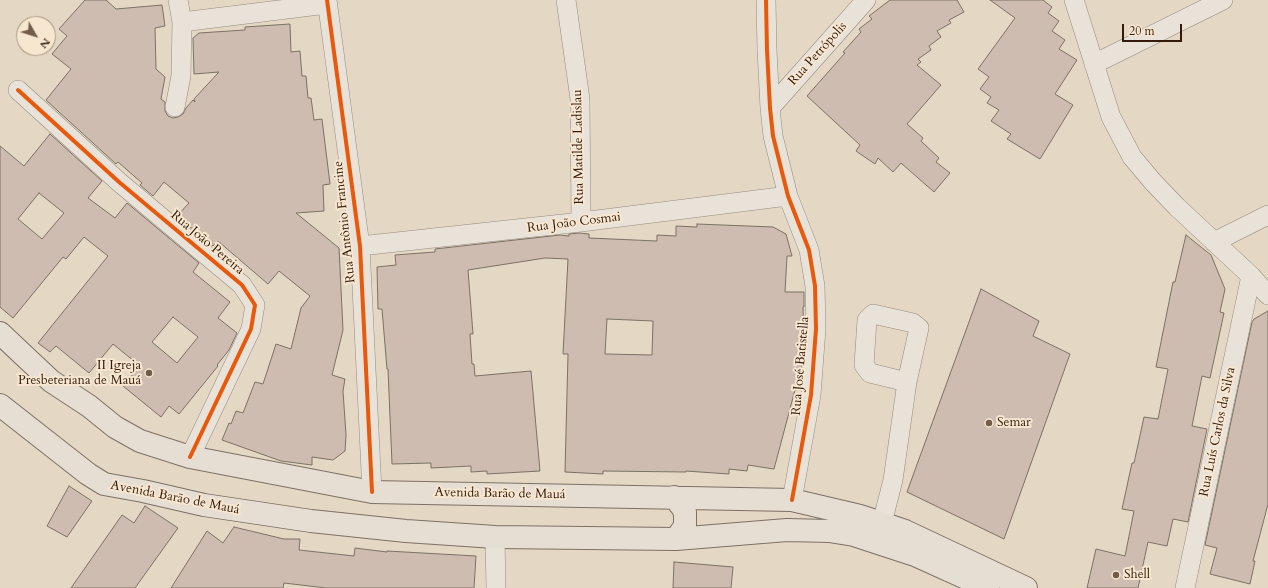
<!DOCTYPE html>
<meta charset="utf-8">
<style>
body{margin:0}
#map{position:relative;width:1268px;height:588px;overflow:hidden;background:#e4d7c3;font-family:Cardo,serif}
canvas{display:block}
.north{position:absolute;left:16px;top:16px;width:40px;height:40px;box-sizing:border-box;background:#f7e6d0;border:1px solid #a99481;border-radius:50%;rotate:129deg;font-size:11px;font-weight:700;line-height:16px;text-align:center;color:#331a0b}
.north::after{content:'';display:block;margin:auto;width:14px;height:18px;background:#715c4b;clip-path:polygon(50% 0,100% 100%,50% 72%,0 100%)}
.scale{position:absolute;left:1122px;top:24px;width:60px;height:18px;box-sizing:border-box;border:2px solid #331a0b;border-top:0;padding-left:5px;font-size:12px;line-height:14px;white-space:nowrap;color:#331a0b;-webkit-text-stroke:3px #f7e6d0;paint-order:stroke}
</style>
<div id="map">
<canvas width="1268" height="588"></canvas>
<div class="north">N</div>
<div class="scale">20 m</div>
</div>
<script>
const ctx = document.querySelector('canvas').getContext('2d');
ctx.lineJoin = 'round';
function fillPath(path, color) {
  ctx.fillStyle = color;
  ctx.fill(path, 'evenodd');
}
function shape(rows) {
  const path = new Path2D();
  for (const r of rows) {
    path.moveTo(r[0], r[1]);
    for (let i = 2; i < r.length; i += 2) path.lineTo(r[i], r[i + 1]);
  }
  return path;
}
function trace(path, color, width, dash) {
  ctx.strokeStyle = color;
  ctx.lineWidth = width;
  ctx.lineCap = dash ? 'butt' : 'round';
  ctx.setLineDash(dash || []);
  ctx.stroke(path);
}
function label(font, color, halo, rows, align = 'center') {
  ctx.font = font + ' Cardo,serif';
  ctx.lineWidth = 4;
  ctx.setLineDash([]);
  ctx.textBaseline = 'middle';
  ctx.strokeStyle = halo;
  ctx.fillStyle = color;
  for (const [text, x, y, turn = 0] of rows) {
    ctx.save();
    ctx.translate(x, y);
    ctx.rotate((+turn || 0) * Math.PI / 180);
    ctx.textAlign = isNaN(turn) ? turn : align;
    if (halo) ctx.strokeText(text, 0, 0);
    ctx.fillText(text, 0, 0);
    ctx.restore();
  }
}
const building = shape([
 [85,0,106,0,116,9,162,5,165,26,155,28,156,69,165,77,161,99,165,102,165,111,168,116,173,118,178,117,183,114,186,108,193,100,195,102,194,99,219,72,194,74,193,38,199,33,245,30,245,27,290,24,291,52,300,51,302,76,306,76,308,98,311,98,314,120,322,119,330,184,323,185,324,211,296,213,339,248,343,330,332,375,345,379,343,391,346,435,345,451,333,460,312,457,312,465,281,461,222,440,229,423,231,424,236,411,243,413,255,382,263,384,276,344,291,349,301,308,310,296,279,271,268,284,219,242,218,242,217,241,213,246,177,216,189,203,164,182,153,196,140,185,142,183,118,162,116,164,46,100,71,69,52,54,67,36,59,29,85,0],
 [890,0,957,0,964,12,949,20,951,23,937,31,941,37,929,46,931,50,918,59,921,62,917,65,941,85,907,124,923,138,921,141,939,158,936,162,950,173,934,192,901,163,893,172,878,158,875,164,856,151,860,145,807,96,845,53,843,52,861,32,859,29,872,19,869,16,890,0],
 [990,0,1043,0,1052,7,1048,13,1059,21,1052,31,1065,40,1059,49,1077,60,1055,94,1073,105,1040,159,1007,139,1011,134,991,121,999,110,987,103,991,97,980,89,989,77,978,69,1015,18,990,0],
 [50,134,102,181,88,198,115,218,127,203,199,263,193,272,230,302,218,318,237,333,229,350,217,365,218,366,179,414,169,406,161,417,123,386,140,366,113,344,89,373,56,346,50,352,38,343,108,256,84,237,66,259,63,257,13,318,0,307,0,146,24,166,50,134],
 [39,193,64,213,42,239,18,219,39,193],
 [173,317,198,337,177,363,152,342,173,317],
 [697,224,773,227,786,234,792,256,787,256,785,292,804,292,804,307,803,307,804,336,804,347,801,347,802,370,797,370,797,390,795,390,774,469,748,465,747,471,729,469,729,474,686,471,686,472,603,471,603,474,565,472,568,354,563,354,568,259,545,258,468,270,473,334,470,334,472,364,474,364,475,376,531,371,540,471,487,474,487,471,471,472,471,466,431,468,431,463,392,464,388,369,387,369,382,309,378,309,377,267,396,265,395,255,435,252,435,249,560,235,569,236,569,234,579,233,589,234,589,238,657,241,657,235,676,236,676,226,697,227,697,224],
 [607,319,653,321,652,355,605,354,607,319],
 [1186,235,1211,255,1225,289,1220,312,1224,313,1210,378,1202,376,1192,426,1207,429,1188,522,1173,519,1167,546,1148,542,1138,588,1087,588,1096,549,1125,556,1134,511,1122,509,1132,463,1134,463,1144,417,1158,419,1168,369,1156,367,1173,282,1175,282,1186,235],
 [981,289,1039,321,1033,336,1070,354,1004,539,907,492,981,289],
 [1268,311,1268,504,1253,561,1255,561,1250,584,1210,574,1217,548,1205,545,1252,322,1254,319,1268,311],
 [69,486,92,501,67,537,47,526,69,486],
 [145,506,178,528,135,588,71,588,122,515,134,523,145,506],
 [234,527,284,539,300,539,299,550,354,556,355,548,387,552,387,551,476,556,474,588,326,588,284,583,283,588,171,588,207,531,223,543,234,527],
 [674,562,733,567,731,588,673,588,674,562]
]);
const minor = shape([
 [327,0,360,246,372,492],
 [566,0,580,99,581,222],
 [766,0,767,50,770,108,773,136,788,196,809,250,815,286,816,329,811,395,792,500],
 [1074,0,1111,117,1132,157,1153,182,1177,207,1251,276,1268,295],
 [182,22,327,4],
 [1094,64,1223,0],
 [18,90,119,182,242,285,255,305,251,329,190,457],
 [175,107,181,76,182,22,178,0],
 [770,108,866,0],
 [1214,242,1268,215],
 [360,246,581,222,788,196],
 [882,523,893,480,907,382,919,328,913,323,873,314,867,320,864,365,870,373,907,382],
 [495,537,496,588],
 [1185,588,1251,276]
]);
const major = shape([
 [0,333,51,381,89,406,115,427,140,441,190,457,372,492,792,500,860,516,905,531,1026,588],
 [0,405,88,474,104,484,143,491,204,505,311,521,406,531,495,537,676,539,787,530,829,531,854,535,915,555,988,588],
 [674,497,682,507,685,512,685,526,676,539]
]);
const cycleway = shape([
 [327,0,360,246,372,492],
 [766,0,767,50,770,108,773,136,788,196,809,250,815,286,816,329,811,395,792,500],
 [18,90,119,182,242,285,255,305,251,329,190,457]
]);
const markers = [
 [149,373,4,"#715c4b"],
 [989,423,4,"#715c4b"],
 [1116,575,4,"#715c4b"]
];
const streetNames = [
 ["Rua Petrópolis",818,54,-48],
 ["Rua Matilde Ladislau",579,147,-91],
 ["Rua Antônio Francine",345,222,-96],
 ["Rua João Cosmai",574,223,-7],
 ["Rua João Pereira",207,243,40],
 ["Rua José Batistella",801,366,-85],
 ["Rua Luís Carlos da Silva",1218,432,-78],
 ["Avenida Barão de Mauá",500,494,1],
 ["Avenida Barão de Mauá",175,498,11]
];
const poiNames = [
 ["II Igreja",141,366,"right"],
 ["Presbeteriana de Mauá",141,381,"right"],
 ["Semar",997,423],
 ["Shell",1124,575]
];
fillPath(building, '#cdbcaf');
trace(building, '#7c7165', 1);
trace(minor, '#958b7e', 20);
trace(major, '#7c7165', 24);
trace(minor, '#e9e2d9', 19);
trace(major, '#e6ded2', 22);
trace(cycleway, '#e8590c', 4);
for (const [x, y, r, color] of markers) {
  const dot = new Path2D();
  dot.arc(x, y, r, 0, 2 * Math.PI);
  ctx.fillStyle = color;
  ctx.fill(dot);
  trace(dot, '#f7e6d0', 1.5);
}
label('13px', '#331a0b', '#f7e6d0', streetNames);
label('13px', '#331a0b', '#f7e6d0', poiNames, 'left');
</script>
